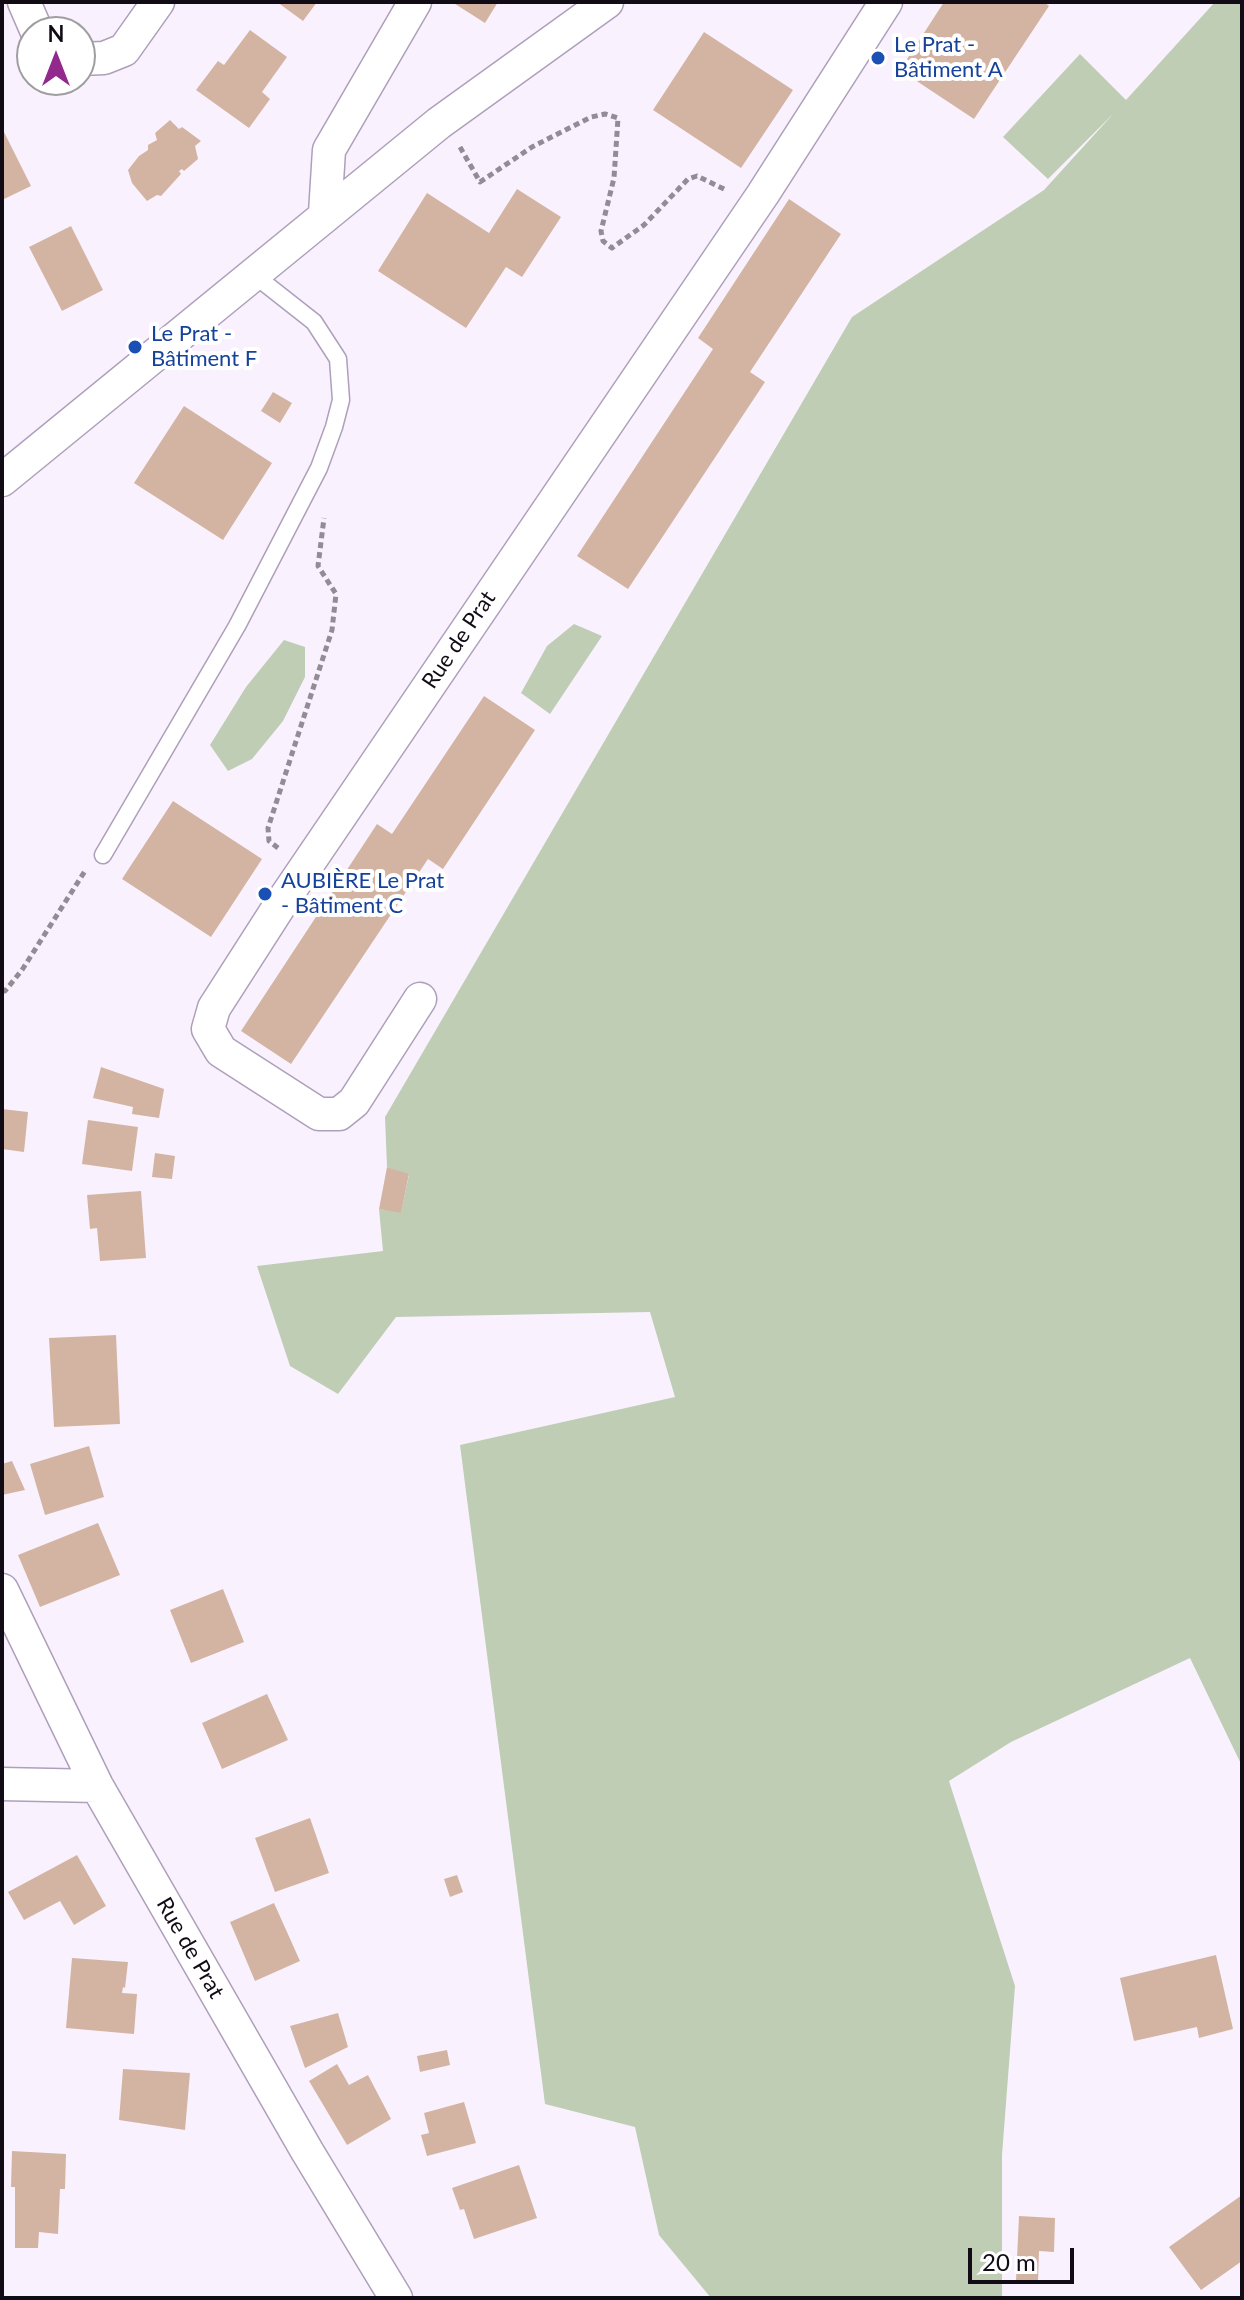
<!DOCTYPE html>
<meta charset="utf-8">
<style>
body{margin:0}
#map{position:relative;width:1244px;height:2300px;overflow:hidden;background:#f9f2fe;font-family:Lato,sans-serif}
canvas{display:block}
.frame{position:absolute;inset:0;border:4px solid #110b15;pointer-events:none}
.north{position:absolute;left:16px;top:16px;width:80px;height:80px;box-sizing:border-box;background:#fff;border:2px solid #a09da1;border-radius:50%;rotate:0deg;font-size:22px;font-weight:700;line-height:32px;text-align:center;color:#110b15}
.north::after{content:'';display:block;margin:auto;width:28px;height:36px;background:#92298d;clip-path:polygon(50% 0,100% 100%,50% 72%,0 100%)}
.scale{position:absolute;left:968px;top:2248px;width:106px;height:36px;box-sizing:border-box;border:4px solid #110b15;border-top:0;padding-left:10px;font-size:24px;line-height:28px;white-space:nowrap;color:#110b15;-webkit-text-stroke:6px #fff;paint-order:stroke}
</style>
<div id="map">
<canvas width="1244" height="2300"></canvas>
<div class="frame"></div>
<div class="north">N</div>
<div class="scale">20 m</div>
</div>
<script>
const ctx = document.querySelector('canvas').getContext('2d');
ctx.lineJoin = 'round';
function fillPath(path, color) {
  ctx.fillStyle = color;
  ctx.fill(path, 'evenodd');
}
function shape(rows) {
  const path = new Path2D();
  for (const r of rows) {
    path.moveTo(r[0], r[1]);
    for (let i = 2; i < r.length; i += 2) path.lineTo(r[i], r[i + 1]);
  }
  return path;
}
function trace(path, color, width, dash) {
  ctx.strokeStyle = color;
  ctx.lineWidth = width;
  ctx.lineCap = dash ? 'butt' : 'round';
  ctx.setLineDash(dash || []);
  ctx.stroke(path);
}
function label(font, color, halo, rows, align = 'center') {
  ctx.font = font + ' Lato,sans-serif';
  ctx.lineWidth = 8;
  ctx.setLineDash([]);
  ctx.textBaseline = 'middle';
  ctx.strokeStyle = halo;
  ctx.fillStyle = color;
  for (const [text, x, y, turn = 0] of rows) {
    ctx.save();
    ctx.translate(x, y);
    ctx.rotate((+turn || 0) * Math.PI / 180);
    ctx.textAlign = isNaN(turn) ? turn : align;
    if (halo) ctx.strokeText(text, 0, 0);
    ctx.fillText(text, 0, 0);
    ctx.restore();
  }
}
const green = shape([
 [1215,2,1242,2,1242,1766,1190,1658,1011,1742,949,1781,1015,1986,1002,2155,1002,2298,711,2298,659,2235,635,2127,545,2104,460,1445,675,1397,650,1312,396,1317,338,1394,290,1366,257,1266,383,1251,379,1209,401,1212,409,1175,387,1167,385,1117,852,317,1044,190,1114,113,1048,179,1003,137,1080,54,1126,100],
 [574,624,602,636,550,714,521,693,547,646],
 [284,640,305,647,305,677,283,721,252,759,228,771,210,745,246,687]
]);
const building = shape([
 [277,2,317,2,303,21],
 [452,2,498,2,485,23],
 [944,2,1044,2,1049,6,974,119,900,70],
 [250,30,287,57,262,92,270,99,249,128,196,90,218,61,224,65],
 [704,32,793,90,741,168,653,110],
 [170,120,179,129,182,127,201,141,195,146,198,159,184,171,182,169,179,171,181,174,161,196,157,195,147,201,132,183,128,170,139,156,148,150,148,145,157,140,155,133],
 [2,128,31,186,2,200],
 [517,189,561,217,522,277,506,267,466,328,378,271,427,193,489,233],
 [789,199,841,234,750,372,765,382,628,589,577,556,713,349,698,338],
 [71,226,103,290,62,311,29,247],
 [273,392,292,403,280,423,261,411],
 [184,406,272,463,223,540,134,483],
 [484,696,535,730,443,869,428,859,291,1064,241,1031,377,824,392,834],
 [173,801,262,859,211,937,122,879],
 [101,1067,164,1089,159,1118,132,1114,133,1107,93,1098],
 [2,1109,28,1112,24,1152,2,1149],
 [88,1120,138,1127,132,1171,82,1164],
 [155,1153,175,1156,172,1179,152,1177],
 [387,1167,409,1174,401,1213,379,1209],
 [141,1191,146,1258,100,1261,97,1228,90,1229,87,1195],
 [116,1335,120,1424,54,1427,49,1338],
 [89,1446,104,1497,45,1515,30,1464],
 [12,1461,25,1490,2,1495,2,1464],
 [98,1523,120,1575,40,1607,18,1555],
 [223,1589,244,1642,191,1663,170,1610],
 [267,1694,288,1740,222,1769,202,1723],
 [310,1818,329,1873,275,1892,255,1838],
 [77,1855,106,1906,74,1925,60,1901,24,1920,8,1892],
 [457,1875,463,1892,450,1897,444,1879],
 [274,1903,300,1961,255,1981,230,1922],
 [1216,1955,1233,2029,1199,2038,1197,2027,1134,2041,1120,1978],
 [72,1958,128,1962,125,1988,123,1987,122,1993,137,1994,134,2034,66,2028],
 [338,2013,348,2047,305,2068,290,2026],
 [447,2050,450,2065,420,2072,417,2056],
 [337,2064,349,2085,368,2075,391,2119,347,2145,309,2081],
 [123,2069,190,2073,185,2130,119,2120],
 [464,2102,476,2143,427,2156,421,2135,429,2133,424,2113],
 [12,2151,66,2154,65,2189,60,2189,58,2234,39,2232,38,2248,15,2248,15,2187,11,2187],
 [519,2165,537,2218,474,2239,464,2209,460,2210,452,2188],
 [1242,2195,1242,2261,1201,2290,1169,2247],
 [1019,2216,1055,2218,1054,2252,1039,2251,1038,2282,1016,2280]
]);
const path = shape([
 [460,147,480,182,532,147,591,117,605,114,618,118,614,178,601,231,603,241,612,248,644,225,688,179,697,176,726,190],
 [278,848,269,841,268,828,332,630,336,594,318,566,324,518],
 [2,991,5,991,22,970,85,871]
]);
const lane = shape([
 [103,855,237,626,319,468,334,427,341,400,338,359,314,322,253,274]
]);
const street = shape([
 [24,2,37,32],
 [80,59,104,58,124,50,158,2],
 [325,213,329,150,415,2],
 [2,480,439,123,607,2],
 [420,999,354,1102,339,1114,319,1114,221,1051,208,1029,214,1008,282,902,763,194,886,2],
 [2,1590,97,1786,307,2151,396,2298],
 [2,1784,97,1786]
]);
const markers = [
 [878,58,8,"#1a4fb4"],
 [135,347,8,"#1a4fb4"],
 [265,894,8,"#1a4fb4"]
];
const transitNames = [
 ["Le Prat -",894,45],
 ["Bâtiment A",894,70],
 ["Le Prat -",151,334],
 ["Bâtiment F",151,359],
 ["AUBIÈRE Le Prat",281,881],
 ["- Bâtiment C",281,906]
];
const streetNames = [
 ["Rue de Prat",459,640,-56],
 ["Rue de Prat",190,1948,60]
];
fillPath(green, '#bfcdb4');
fillPath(building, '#d3b4a3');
trace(lane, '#ae9fbb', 19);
trace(street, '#ae9fbb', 35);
trace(path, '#938c97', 5, [6, 4]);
trace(lane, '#fff', 16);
trace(street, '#fff', 32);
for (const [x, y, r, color] of markers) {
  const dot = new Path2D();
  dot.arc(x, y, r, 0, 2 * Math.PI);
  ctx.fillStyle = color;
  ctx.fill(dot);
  trace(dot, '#fff', 3);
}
label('22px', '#164399', '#fff', transitNames, 'left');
label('22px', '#110b15', '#fff', streetNames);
</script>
